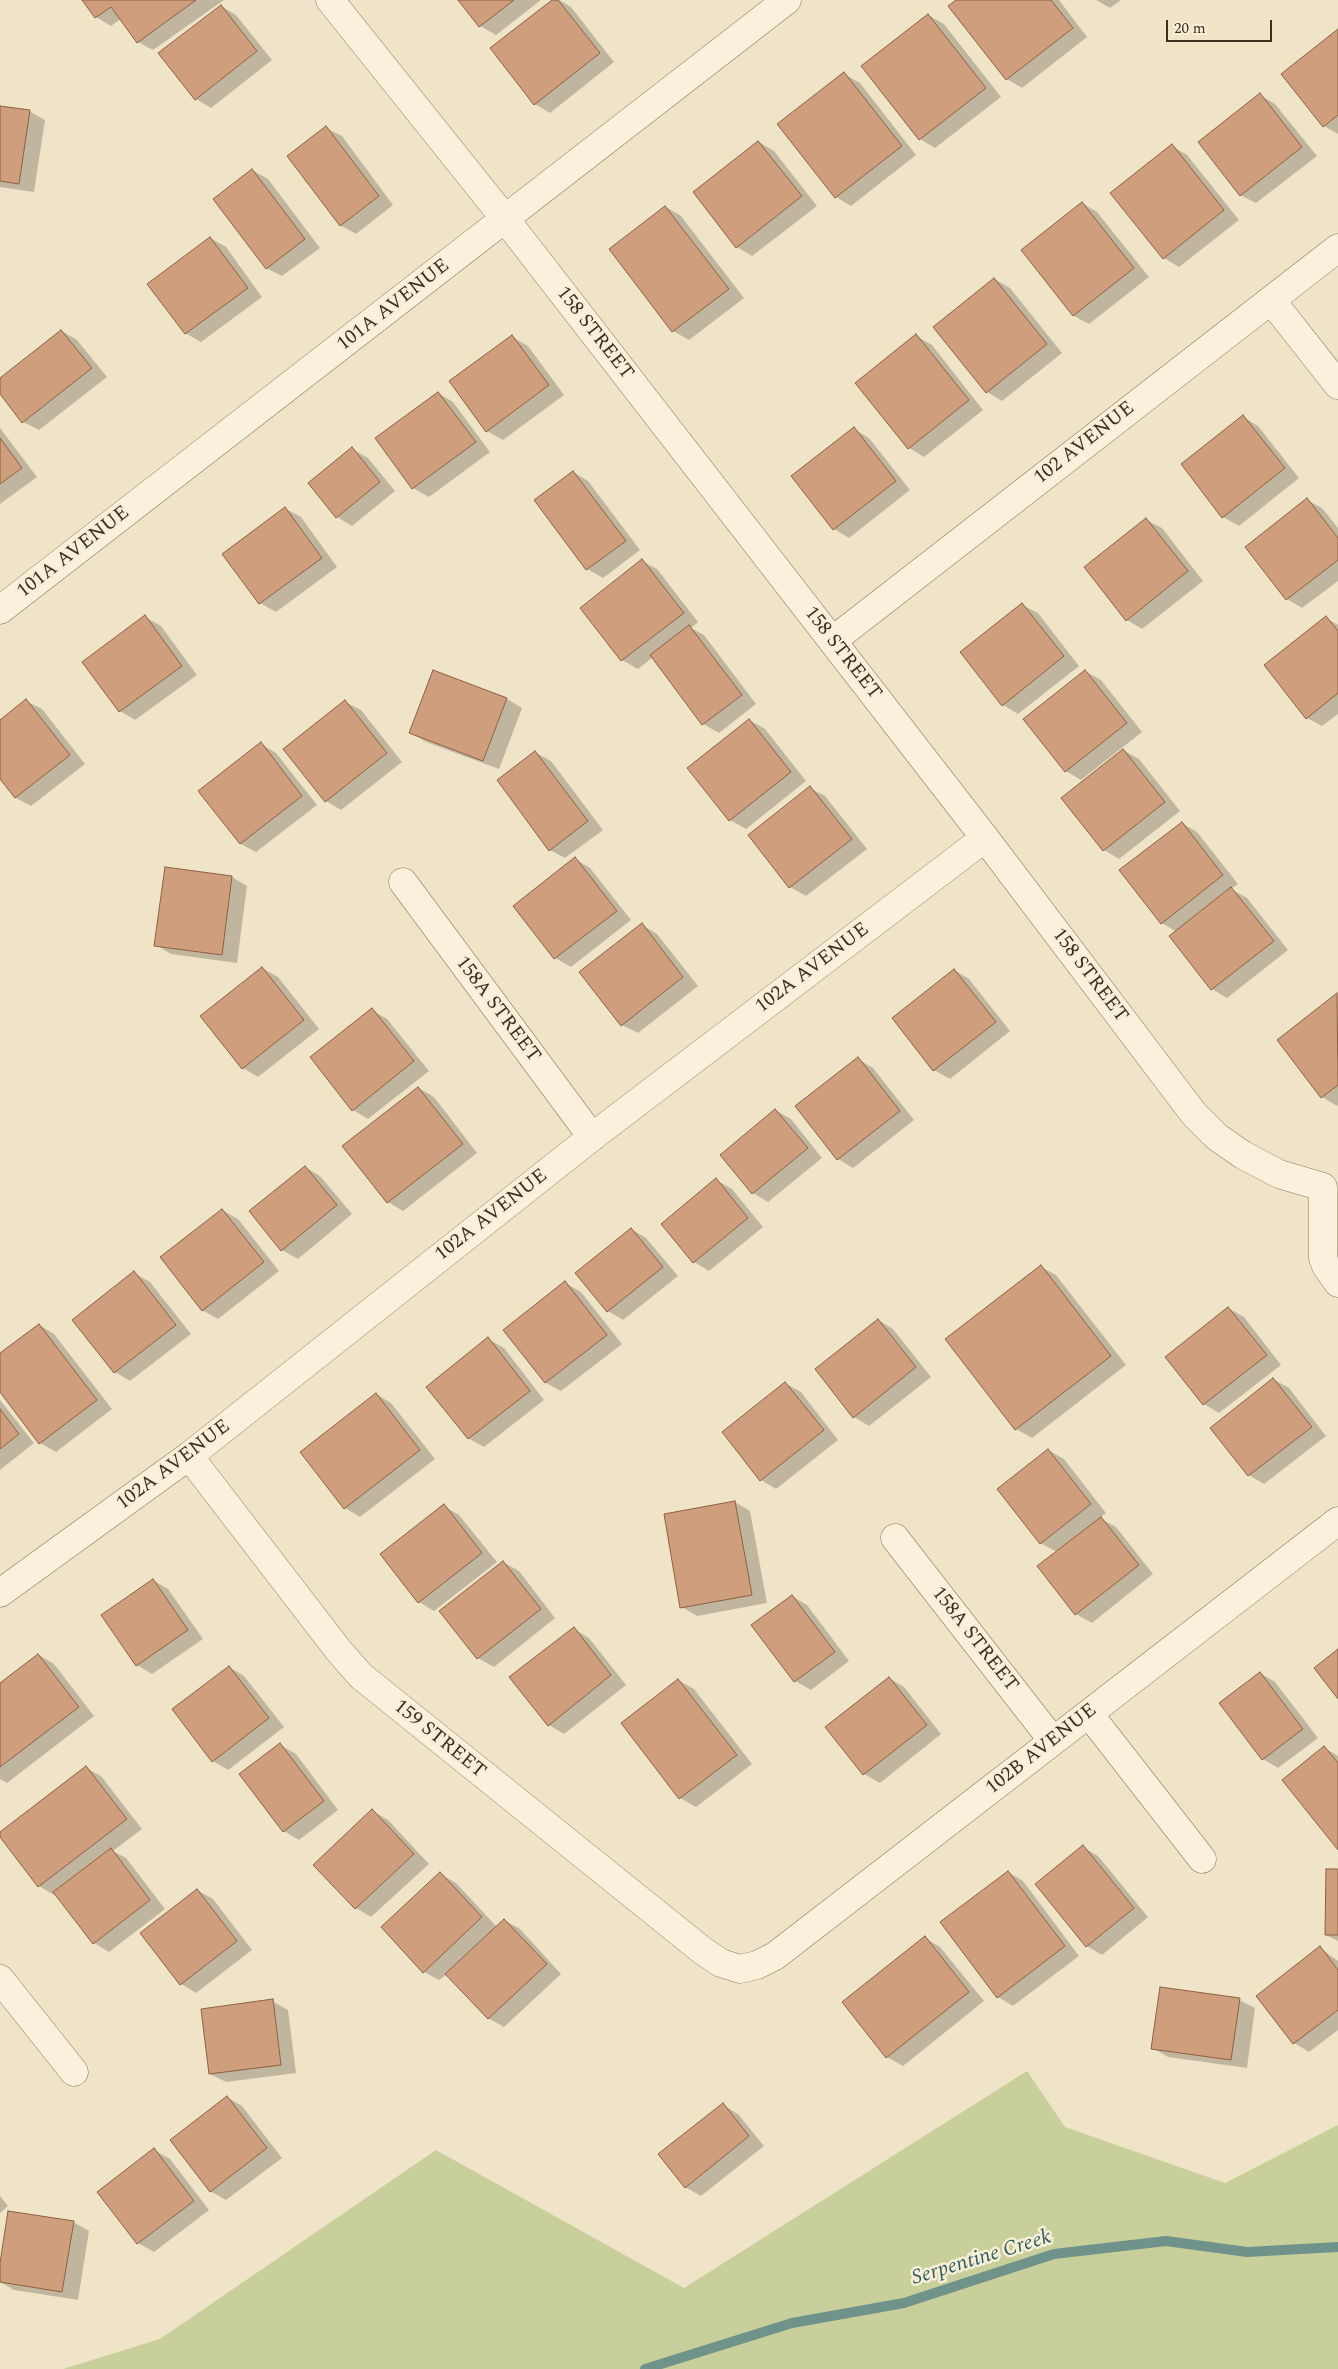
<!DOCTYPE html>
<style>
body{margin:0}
#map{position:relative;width:1338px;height:2369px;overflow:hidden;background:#f0e4c8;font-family:Spectral,serif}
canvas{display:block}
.scale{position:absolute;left:1166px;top:20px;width:106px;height:22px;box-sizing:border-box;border:2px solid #3d2e20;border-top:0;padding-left:6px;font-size:15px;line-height:18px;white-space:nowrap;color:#3d2e20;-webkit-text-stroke:4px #f7eed8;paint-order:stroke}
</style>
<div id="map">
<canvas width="1338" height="2369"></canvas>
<div class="scale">20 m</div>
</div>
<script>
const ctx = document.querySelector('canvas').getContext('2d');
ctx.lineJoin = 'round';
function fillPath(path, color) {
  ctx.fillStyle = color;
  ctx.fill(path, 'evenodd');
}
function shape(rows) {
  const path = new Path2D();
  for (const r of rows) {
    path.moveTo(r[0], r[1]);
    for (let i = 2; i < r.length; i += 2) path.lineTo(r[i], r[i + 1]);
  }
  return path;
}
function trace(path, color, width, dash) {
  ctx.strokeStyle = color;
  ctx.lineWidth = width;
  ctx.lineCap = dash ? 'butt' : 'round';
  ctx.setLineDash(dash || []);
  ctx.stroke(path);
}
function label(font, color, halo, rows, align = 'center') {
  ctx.font = font + ' Spectral,serif';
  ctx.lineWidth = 5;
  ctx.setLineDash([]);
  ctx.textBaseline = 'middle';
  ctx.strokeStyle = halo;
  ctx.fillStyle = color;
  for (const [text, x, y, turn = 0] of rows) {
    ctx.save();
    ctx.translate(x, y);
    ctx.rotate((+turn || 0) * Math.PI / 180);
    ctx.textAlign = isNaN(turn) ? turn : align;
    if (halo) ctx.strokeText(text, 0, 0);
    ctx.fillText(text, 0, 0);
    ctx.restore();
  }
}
const green = shape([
 [1027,2071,1065,2127,1225,2183,1338,2125,1338,2369,63,2369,160,2339,436,2150,684,2288]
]);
const shadow = shape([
 [85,0,224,0,153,50,138,42,121,19,111,26,96,17],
 [460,0,541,0,496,35,480,26],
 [554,0,559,0,571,7,614,62,550,113,535,104],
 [958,0,1059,0,1087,37,1022,88,1007,79],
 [1096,0,1121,0,1110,8],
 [221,6,236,15,272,60,211,108,196,99],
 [928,15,944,24,1001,97,935,148,920,139],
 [1338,30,1338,134,1324,126],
 [844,74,860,83,916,155,851,206,836,197,779,125],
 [1260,95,1275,104,1317,156,1256,203,1240,195],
 [0,107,29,111,45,120,34,192,0,187],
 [326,128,342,136,393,205,356,234,340,225],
 [759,142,774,151,817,206,752,256,737,247],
 [1172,146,1187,155,1239,220,1179,267,1164,258],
 [252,170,268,179,320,248,282,276,266,268],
 [1082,203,1097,212,1149,277,1089,324,1074,316,1022,251],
 [666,207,681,216,744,298,689,340,673,331,610,250],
 [210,238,226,247,262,297,201,342,185,333],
 [994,279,1010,288,1062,353,1002,401,987,392],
 [62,331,77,340,107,377,39,430,23,422,0,392,0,379],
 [916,336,932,345,983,410,924,457,909,448],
 [512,337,528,346,564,395,503,440,487,431],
 [438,393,453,402,490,452,429,497,413,488],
 [1243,417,1258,426,1299,478,1239,526,1223,517],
 [0,428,37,477,0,504],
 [854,429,869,438,910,490,849,538,834,529],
 [352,449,368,458,395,491,352,526,337,517],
 [573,472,588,481,640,550,603,578,587,569,535,501],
 [1307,500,1322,508,1338,528,1338,581,1302,608,1287,599,1247,548],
 [286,509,301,517,337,567,276,612,260,603],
 [1146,520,1162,528,1203,581,1142,629,1127,620],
 [642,561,657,569,698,622,691,628,704,635,756,704,719,733,703,724,653,657,638,669,622,660,581,609],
 [1022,605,1038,613,1079,666,1018,714,1003,705],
 [145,617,161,626,197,675,135,720,120,711],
 [1326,618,1338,625,1338,714,1322,726,1307,718],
 [434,671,507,699,522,708,499,769,426,742,411,733],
 [1085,671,1101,680,1142,732,1081,780,1066,771],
 [26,701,42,709,85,764,31,806,16,798,0,777,0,721],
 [345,702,361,710,402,762,341,810,326,801],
 [749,720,765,729,806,781,746,829,730,820,689,768],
 [261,744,276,753,317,805,256,852,241,844,200,791],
 [1123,750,1139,759,1180,811,1119,859,1104,850,1063,798],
 [535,752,551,761,603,830,565,858,550,850],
 [810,788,825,796,867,849,806,896,790,887,749,835],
 [1182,823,1197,832,1238,884,1231,889,1247,898,1288,950,1227,998,1212,989,1177,932,1162,923],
 [575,859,590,868,631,920,571,967,555,958,514,906],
 [232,877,247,886,237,963,171,954,156,945],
 [642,925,657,934,698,986,638,1033,622,1025],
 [262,968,278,977,319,1029,258,1077,243,1068,202,1016],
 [954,970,969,979,1010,1031,950,1079,934,1070],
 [1338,995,1338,1105,1337,1106,1322,1097,1278,1040],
 [372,1010,387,1019,429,1071,368,1119,353,1110],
 [858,1059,873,1068,914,1120,853,1168,838,1159],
 [419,1088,434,1097,477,1153,403,1211,388,1202],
 [775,1110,791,1119,822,1158,768,1202,753,1193],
 [305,1167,320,1176,352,1214,298,1259,282,1250],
 [716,1180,732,1189,763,1227,709,1271,694,1262],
 [222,1210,238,1219,279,1271,218,1319,202,1310],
 [631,1229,646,1238,678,1276,623,1320,608,1311,577,1273],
 [1041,1267,1056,1275,1126,1365,1032,1438,1016,1429,947,1339],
 [134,1273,150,1282,191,1334,130,1381,115,1372],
 [565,1283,581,1292,622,1344,561,1391,546,1383,504,1330],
 [1228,1308,1244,1317,1281,1365,1219,1413,1204,1404],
 [878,1320,893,1329,931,1377,869,1426,854,1417],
 [39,1325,54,1334,112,1409,56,1452,40,1443,0,1390,0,1355],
 [488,1339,504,1348,544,1400,484,1447,468,1438],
 [1273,1379,1289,1388,1326,1436,1264,1484,1249,1475,1212,1428],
 [785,1383,801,1392,838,1440,776,1489,761,1480],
 [376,1394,391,1403,435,1459,360,1517,345,1508],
 [0,1400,34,1443,0,1470],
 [1048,1450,1064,1459,1106,1513,1100,1518,1116,1527,1153,1574,1092,1623,1076,1614,1057,1552,1040,1543],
 [735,1502,750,1511,767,1603,697,1616,682,1607],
 [444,1506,459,1515,497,1562,434,1611,419,1602],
 [503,1562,519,1571,555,1618,494,1667,478,1658,441,1611],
 [153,1580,168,1589,203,1639,152,1674,137,1665],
 [792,1596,807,1605,849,1661,811,1690,795,1681,753,1626],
 [574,1629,589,1638,626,1685,564,1734,549,1725],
 [39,1655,54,1664,94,1716,7,1783,0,1779,0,1685],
 [229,1667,244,1676,284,1727,228,1770,213,1761],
 [1260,1673,1275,1682,1318,1738,1278,1768,1263,1759],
 [889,1678,904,1687,941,1734,880,1783,864,1774,827,1727],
 [678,1680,694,1689,752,1764,696,1807,680,1798,623,1724],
 [280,1745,296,1754,338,1810,299,1840,284,1831],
 [1325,1748,1338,1756,1338,1848],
 [86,1768,101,1776,142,1829,113,1851,126,1858,165,1909,109,1952,94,1943,56,1894,54,1895,39,1886,0,1835],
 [372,1811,388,1820,429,1864,371,1917,356,1908,314,1865],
 [1083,1847,1098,1856,1148,1917,1102,1955,1087,1946],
 [1338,1871,1338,1941,1326,1935],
 [1008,1872,1023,1881,1079,1956,1013,2006,998,1997],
 [440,1874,456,1883,497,1927,504,1920,520,1929,561,1974,504,2027,488,2018,447,1974,439,1980,424,1972],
 [197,1890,213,1899,252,1950,196,1993,181,1984],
 [925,1938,940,1947,984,2001,903,2066,887,2057],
 [1320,1948,1338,1961,1338,2030,1309,2052,1294,2043,1257,1996],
 [1239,2000,1255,2008,1247,2068,1168,2057,1153,2048],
 [272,2001,288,2010,296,2073,226,2082,210,2074],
 [227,2097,242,2106,282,2158,226,2200,210,2191],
 [723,2105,738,2114,764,2146,701,2196,685,2187],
 [154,2150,170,2159,209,2210,154,2252,138,2243,99,2192],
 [0,2196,8,2206,0,2213],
 [73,2222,89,2231,78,2300,14,2290,0,2282,0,2272]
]);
const stream = shape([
 [645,2369,792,2323,904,2303,1054,2254,1166,2241,1247,2252,1338,2247]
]);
const building = shape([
 [82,0,196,0,137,43,111,7,95,18,82,0],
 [458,0,514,0,479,27,458,0],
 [552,0,558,0,600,53,534,105,490,48,552,0],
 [956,0,1051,0,1073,28,1006,80,948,6,956,0],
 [221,5,257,51,195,100,158,53,221,5],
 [928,14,986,88,919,140,861,66,928,14],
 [1338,29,1338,115,1323,127,1281,74,1338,29],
 [844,72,902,146,835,198,777,124,844,72],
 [1260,93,1302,147,1240,196,1198,142,1260,93],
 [0,106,30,110,19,184,0,181,0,106],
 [326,126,379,196,340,226,287,156,326,126],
 [758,141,802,196,736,248,693,192,758,141],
 [1172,144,1224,210,1163,259,1110,193,1172,144],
 [252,169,305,239,266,269,213,199,252,169],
 [1082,202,1134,268,1073,316,1021,250,1082,202],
 [665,206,729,289,672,332,609,249,665,206],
 [210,237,248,288,185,334,147,284,210,237],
 [994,278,1047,344,986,393,933,327,994,278],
 [61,330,92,368,22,423,0,394,0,378,61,330],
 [916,334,969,400,908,449,855,383,916,334],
 [512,335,549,385,486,432,449,381,512,335],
 [438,392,476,442,412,489,375,438,438,392],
 [1243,415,1285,468,1222,518,1181,464,1243,415],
 [854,427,896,481,833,530,791,476,854,427],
 [0,438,22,468,0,484,0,438],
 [352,447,380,482,336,518,308,483,352,447],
 [573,471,626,541,586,570,534,500,573,471],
 [1307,498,1338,538,1338,560,1286,600,1245,547,1307,498],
 [285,507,322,558,259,604,222,554,285,507],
 [1146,518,1188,571,1126,621,1084,567,1146,518],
 [642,559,684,613,621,661,580,608,642,559],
 [1022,603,1064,656,1002,706,960,652,1022,603],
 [145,615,182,666,119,712,82,662,145,615],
 [1326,616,1338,631,1338,693,1306,719,1264,665,1326,616],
 [689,625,742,695,702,725,650,655,689,625],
 [433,670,507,698,483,761,409,733,433,670],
 [1085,670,1127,723,1065,772,1023,719,1085,670],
 [26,699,70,755,15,798,0,779,0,720,26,699],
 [345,700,387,753,325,802,283,749,345,700],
 [749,719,791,772,729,821,687,768,749,719],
 [261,742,302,796,240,844,198,791,261,742],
 [1123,749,1165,802,1103,851,1061,798,1123,749],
 [535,751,588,821,549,851,497,780,535,751],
 [810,786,852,839,789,888,748,835,810,786],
 [1182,822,1223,875,1161,924,1119,870,1182,822],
 [575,857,617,911,554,959,513,906,575,857],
 [165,867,232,876,222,955,154,946,165,867],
 [1231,887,1274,941,1211,990,1169,936,1231,887],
 [642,923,683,977,621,1026,579,972,642,923],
 [262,967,304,1020,242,1069,200,1016,262,967],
 [954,969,996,1022,933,1071,892,1018,954,969],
 [1337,993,1338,1085,1321,1098,1277,1040,1337,993],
 [372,1008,414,1061,352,1111,310,1057,372,1008],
 [858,1057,900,1111,837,1160,795,1106,858,1057],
 [418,1087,463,1144,387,1203,342,1146,418,1087],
 [775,1109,808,1148,752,1194,720,1155,775,1109],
 [305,1166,337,1205,281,1251,249,1211,305,1166],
 [716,1178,748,1218,693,1263,661,1224,716,1178],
 [222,1209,264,1262,202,1311,160,1257,222,1209],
 [631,1228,663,1267,607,1312,575,1273,631,1228],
 [1041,1265,1111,1356,1015,1430,945,1339,1041,1265],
 [134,1271,176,1325,114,1373,72,1320,134,1271],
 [565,1281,607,1335,545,1383,503,1330,565,1281],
 [1228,1307,1267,1355,1203,1405,1165,1357,1228,1307],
 [878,1319,916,1367,853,1418,815,1369,878,1319],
 [39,1324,97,1400,39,1444,0,1392,0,1353,39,1324],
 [488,1337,530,1391,468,1439,426,1387,488,1337],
 [1273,1378,1312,1427,1248,1476,1210,1428,1273,1378],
 [785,1382,824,1430,760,1481,722,1432,785,1382],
 [376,1393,420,1450,344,1509,300,1452,376,1393],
 [0,1409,19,1434,0,1449,0,1409],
 [1048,1449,1091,1504,1040,1544,997,1489,1048,1449],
 [735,1501,752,1595,680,1608,664,1514,735,1501],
 [444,1504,482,1553,418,1603,380,1554,444,1504],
 [1101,1517,1139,1565,1075,1615,1037,1566,1101,1517],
 [503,1561,541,1609,477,1659,439,1611,503,1561],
 [153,1579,188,1630,136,1666,101,1615,153,1579],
 [792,1595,835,1652,794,1682,751,1625,792,1595],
 [574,1627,611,1675,548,1726,509,1677,574,1627],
 [1338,1649,1338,1699,1314,1668,1338,1649],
 [38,1654,79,1707,0,1767,0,1683,38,1654],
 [229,1666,269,1718,212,1762,172,1709,229,1666],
 [1260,1672,1303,1729,1262,1760,1219,1703,1260,1672],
 [889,1677,927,1725,863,1775,825,1727,889,1677],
 [678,1679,737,1755,679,1799,621,1723,678,1679],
 [280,1743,324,1801,283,1832,239,1774,280,1743],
 [1324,1746,1338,1763,1338,1850,1282,1780,1324,1746],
 [86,1766,127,1819,38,1887,0,1837,0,1832,86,1766],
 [372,1809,414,1854,355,1909,313,1865,372,1809],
 [1083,1845,1134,1908,1086,1947,1035,1884,1083,1845],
 [111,1848,150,1900,93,1944,53,1892,111,1848],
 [1326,1869,1338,1869,1338,1935,1325,1935,1326,1869],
 [1008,1871,1065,1946,997,1998,940,1922,1008,1871],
 [440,1872,482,1917,423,1973,381,1927,440,1872],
 [197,1889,237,1941,180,1985,140,1933,197,1889],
 [504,1919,547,1964,488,2019,445,1974,504,1919],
 [925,1936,969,1992,886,2058,842,2002,925,1936],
 [1320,1946,1338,1970,1338,2010,1293,2044,1256,1996,1320,1946],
 [1160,1987,1240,1998,1231,2060,1151,2049,1160,1987],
 [273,1999,281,2065,209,2074,201,2009,273,1999],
 [227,2096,267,2148,210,2192,170,2140,227,2096],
 [723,2103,749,2136,685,2188,658,2154,723,2103],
 [154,2148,194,2201,137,2244,97,2192,154,2148],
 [8,2211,74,2221,62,2292,0,2282,0,2263,8,2211]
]);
const minor = shape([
 [330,0,506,220,985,838,1194,1114,1217,1137,1243,1155,1279,1174,1323,1187,1323,1258,1326,1266,1338,1283],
 [1271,300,1338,385],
 [0,610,787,0],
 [832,641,1338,248],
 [403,882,592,1137],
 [189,1456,339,1651,361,1676,703,1951,721,1963,740,1969,757,1965,775,1956,1338,1521],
 [895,1538,1053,1741],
 [0,1593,189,1456,592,1137,985,838],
 [1089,1714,1202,1859],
 [0,1979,74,2072]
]);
const streetNames = [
 ["101A AVENUE",394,306,-38],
 ["158 STREET",594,334,52],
 ["102 AVENUE",1085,444,-38],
 ["101A AVENUE",74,553,-38],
 ["158 STREET",842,654,52],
 ["102A AVENUE",813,969,-37],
 ["158 STREET",1089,976,53],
 ["158A STREET",497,1010,53],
 ["102A AVENUE",492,1216,-38],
 ["102A AVENUE",174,1466,-37],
 ["158A STREET",974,1640,52],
 ["159 STREET",439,1740,39],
 ["102B AVENUE",1042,1750,-38]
];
const waterNames = [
 ["Serpentine Creek",982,2259,-17]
];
fillPath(green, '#c9cf9b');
fillPath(shadow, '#0003');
trace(stream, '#6f938a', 10);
fillPath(building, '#cf9f7d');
trace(building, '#8d5f41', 1);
trace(minor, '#8d765c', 29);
trace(minor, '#faf1dc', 28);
label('20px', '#3d2e20', '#f7eed8', streetNames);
label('italic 21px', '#2f5d5a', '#f7eed8', waterNames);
</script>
